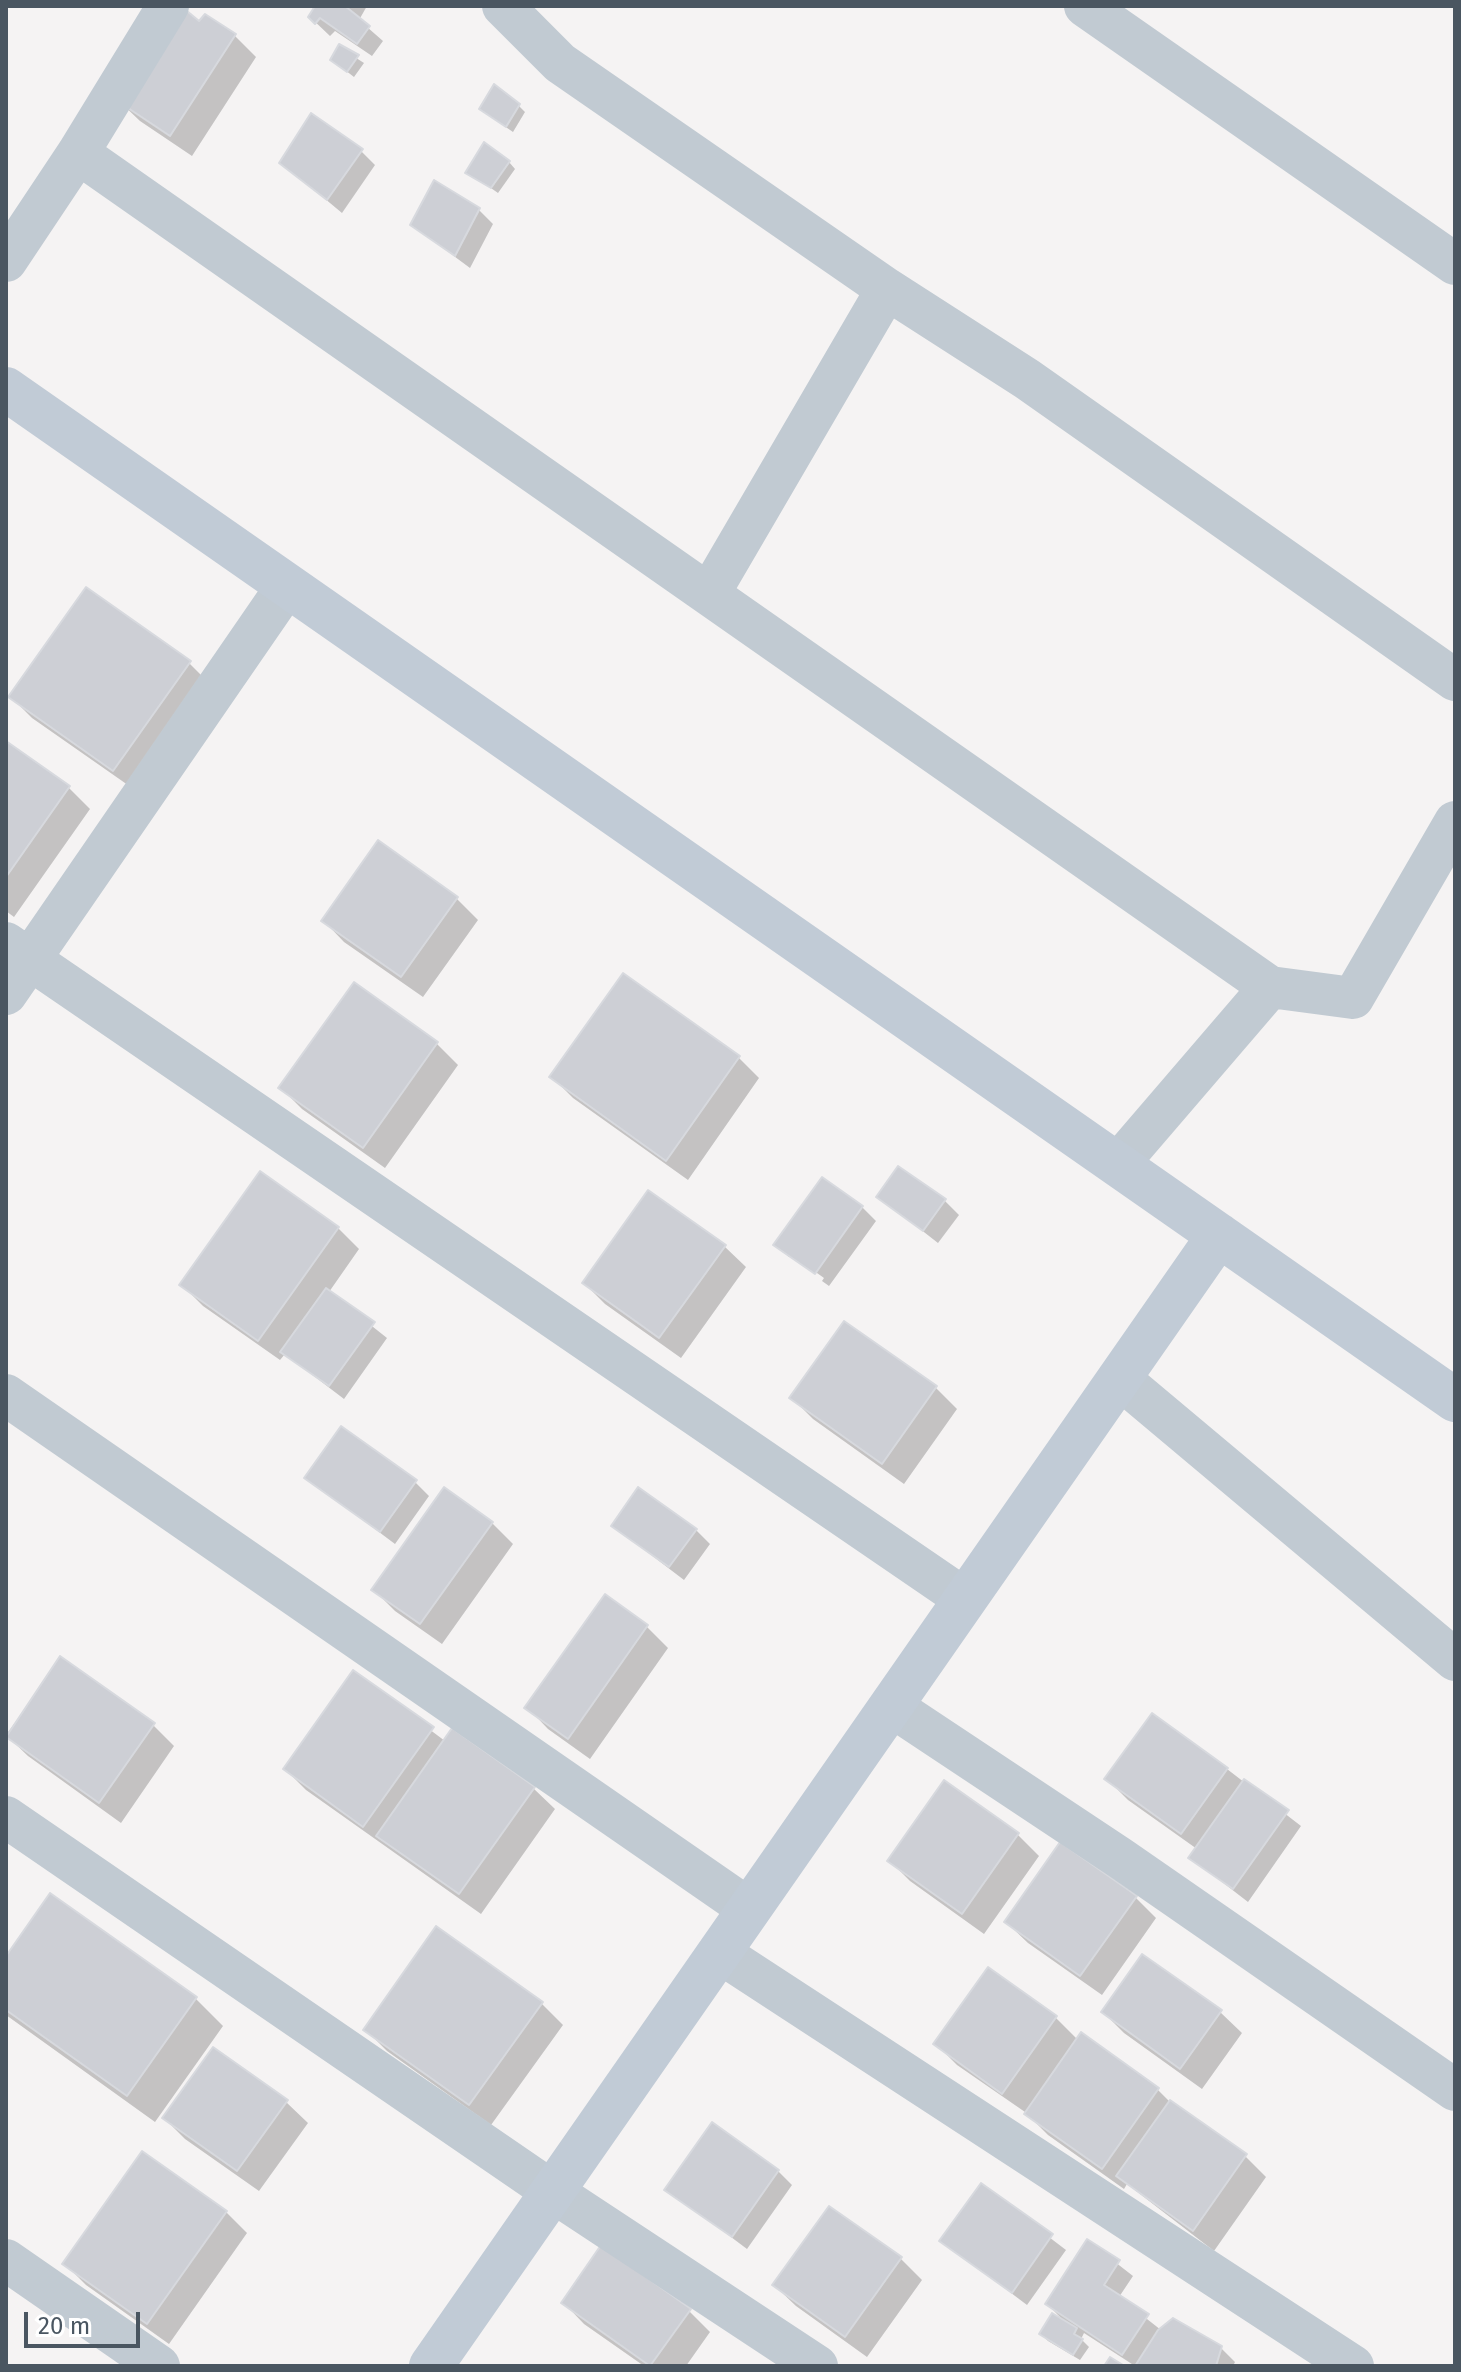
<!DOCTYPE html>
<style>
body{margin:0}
#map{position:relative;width:1461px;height:2372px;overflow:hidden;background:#f5f3f3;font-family:"Fira Sans",sans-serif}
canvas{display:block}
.frame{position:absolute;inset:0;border:8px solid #4a5661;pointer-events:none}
.scale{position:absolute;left:24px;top:2312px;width:116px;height:36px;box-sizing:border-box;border:4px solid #4a5661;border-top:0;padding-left:10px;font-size:24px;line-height:28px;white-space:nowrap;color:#4a5661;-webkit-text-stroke:6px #fff;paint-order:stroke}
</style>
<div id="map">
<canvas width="1461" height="2372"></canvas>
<div class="frame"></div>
<div class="scale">20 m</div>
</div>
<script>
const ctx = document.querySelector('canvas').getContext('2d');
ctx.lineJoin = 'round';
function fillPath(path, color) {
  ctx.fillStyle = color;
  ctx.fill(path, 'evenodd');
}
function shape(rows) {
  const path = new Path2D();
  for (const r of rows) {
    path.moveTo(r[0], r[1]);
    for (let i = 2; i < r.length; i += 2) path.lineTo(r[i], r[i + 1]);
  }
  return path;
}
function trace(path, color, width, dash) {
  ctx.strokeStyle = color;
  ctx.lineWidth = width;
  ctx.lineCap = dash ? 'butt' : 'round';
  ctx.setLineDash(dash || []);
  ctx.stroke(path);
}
const shadow = shape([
 [310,6,367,6,359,20,383,41,372,56,335,31,330,36,310,17,315,9],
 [199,24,235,36,256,57,192,156,140,121,118,100],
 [339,47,364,63,354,77,332,60],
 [519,106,525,112,513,132,488,115],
 [361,151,375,165,342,213,282,163],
 [509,162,515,169,498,193,468,172],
 [435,183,479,210,493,224,470,268,412,225],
 [189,663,210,684,135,790,32,718,11,697],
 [6,743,69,788,90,809,14,917,6,911],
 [378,843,457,899,478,920,423,997,344,942,323,920],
 [437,1044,458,1065,385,1168,302,1109,281,1088],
 [738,1057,759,1078,688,1180,573,1098,552,1077],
 [879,1197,945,1201,959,1215,938,1243],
 [862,1207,876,1221,829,1286,822,1281,824,1278,789,1253,789,1257,776,1245],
 [338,1228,359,1249,329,1292,387,1338,344,1399,285,1354,280,1360,203,1306,182,1285],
 [724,1246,746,1267,681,1358,605,1304,584,1283],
 [845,1323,936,1388,957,1409,904,1484,813,1419,792,1398],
 [307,1478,415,1482,429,1496,395,1544],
 [492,1523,513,1544,442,1644,395,1611,374,1590],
 [613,1526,696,1530,710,1544,684,1580],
 [605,1596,647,1627,668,1648,590,1759,548,1729,527,1707],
 [61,1659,153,1725,174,1746,121,1823,28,1756,6,1735],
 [354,1673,445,1741,533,1788,555,1809,481,1914,306,1790,285,1769],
 [1227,1769,1301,1826,1248,1902,1191,1858,1197,1849,1128,1800,1107,1779],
 [1018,1835,1039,1856,984,1934,910,1881,889,1860],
 [1135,1897,1156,1918,1102,1995,1028,1943,1006,1922],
 [437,1929,542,2004,563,2025,491,2125,387,2051,366,2030],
 [6,1959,196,1999,223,2026,155,2122,6,2015],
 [1103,2012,1220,2012,1242,2033,1202,2089,1124,2033],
 [1056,2018,1078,2040,1082,2035,1158,2090,1173,2105,1245,2156,1266,2177,1214,2251,1127,2184,1124,2189,1048,2135,1025,2112,957,2065,936,2044],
 [286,2102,308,2123,259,2191,185,2139,164,2118],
 [778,2171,792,2185,747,2249,667,2189],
 [982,2186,1066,2250,1027,2305,942,2241],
 [829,2209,901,2259,922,2280,867,2357,796,2306,774,2285],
 [226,2212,247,2233,169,2344,86,2285,65,2264],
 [1088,2241,1133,2276,1119,2297,1161,2330,1221,2348,1235,2362,1233,2366,1135,2366,1084,2333,1081,2339,1089,2347,1080,2360,1048,2341,1041,2334,1064,2321,1047,2304],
 [563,2302,689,2311,710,2332,686,2366,644,2366,584,2324]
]);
const building = shape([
 [181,6,199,21,205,14,236,34,170,136,116,100,181,6],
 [315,6,345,6,370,26,357,44,320,18,315,24,308,17,315,6],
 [339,44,359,55,347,72,330,60,339,44],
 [494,84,520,104,506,127,479,109,494,84],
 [311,113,363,149,327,200,279,163,311,113],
 [484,142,510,161,491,188,465,173,484,142],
 [434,180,480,208,455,256,410,225,434,180],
 [86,587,191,661,113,771,8,697,86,587],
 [6,741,70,786,6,877,6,741],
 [378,840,458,897,401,977,321,921,378,840],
 [623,973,740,1056,666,1161,549,1077,623,973],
 [354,982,438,1042,363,1148,278,1088,354,982],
 [898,1166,946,1199,923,1231,876,1197,898,1166],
 [260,1171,339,1227,258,1341,179,1285,260,1171],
 [822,1177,863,1206,815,1274,773,1245,822,1177],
 [648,1190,726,1245,659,1338,582,1283,648,1190],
 [326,1288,375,1322,329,1386,280,1352,326,1288],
 [844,1321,937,1386,882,1464,789,1398,844,1321],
 [341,1426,417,1480,380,1532,304,1478,341,1426],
 [444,1487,493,1522,420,1624,371,1590,444,1487],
 [638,1487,697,1529,669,1567,611,1526,638,1487],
 [605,1594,648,1625,568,1739,524,1708,605,1594],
 [60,1656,155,1723,99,1803,6,1737,60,1656],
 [353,1670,434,1727,363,1827,283,1769,353,1670],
 [1152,1713,1228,1768,1181,1834,1104,1779,1152,1713],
 [452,1728,535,1787,459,1894,376,1836,452,1728],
 [1244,1779,1289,1810,1233,1889,1188,1858,1244,1779],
 [944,1780,1019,1833,962,1914,887,1861,944,1780],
 [1060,1842,1137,1896,1080,1976,1004,1922,1060,1842],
 [50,1893,197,1997,127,2096,6,2010,6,1956,50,1893],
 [436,1926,543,2002,469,2105,363,2030,436,1926],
 [1142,1954,1222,2010,1180,2069,1101,2012,1142,1954],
 [988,1967,1057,2016,1002,2094,933,2044,988,1967],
 [1081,2032,1159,2088,1102,2169,1024,2114,1081,2032],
 [213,2047,288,2100,237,2171,162,2118,213,2047],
 [1170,2100,1247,2154,1193,2231,1116,2176,1170,2100],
 [712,2122,779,2170,732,2237,664,2190,712,2122],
 [142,2151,227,2211,147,2324,62,2264,142,2151],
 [981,2183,1053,2234,1012,2293,939,2241,981,2183],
 [829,2206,902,2257,845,2337,772,2285,829,2206],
 [1087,2239,1120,2260,1104,2285,1149,2314,1122,2355,1045,2304,1087,2239],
 [601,2245,691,2309,650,2366,561,2303,601,2245],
 [1052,2313,1077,2328,1074,2334,1083,2339,1073,2355,1039,2334,1052,2313],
 [1173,2318,1222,2346,1216,2366,1135,2366,1158,2330,1173,2318],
 [1110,2357,1123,2365,1122,2366,1104,2366,1110,2357]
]);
const street = shape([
 [503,6,560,63,887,289,1027,379,1455,680],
 [1085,6,1455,264],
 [78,153,1270,987,1353,998,1455,822],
 [6,261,78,153,168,6],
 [709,594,887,289],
 [6,943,965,1599],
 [6,994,287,586],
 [1118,1164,1270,987],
 [1119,1378,1455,1660],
 [6,1395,749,1909],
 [891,1706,1120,1858,1455,2090],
 [6,1817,553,2192,817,2366],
 [720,1953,1353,2366],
 [6,2260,159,2366]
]);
const secondary = shape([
 [6,389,1455,1400],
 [431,2366,1219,1235]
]);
fillPath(shadow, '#0003');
fillPath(building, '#cdcfd5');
trace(building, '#d7d9de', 2);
trace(street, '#c1cad2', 42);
trace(secondary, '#c1cbd6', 44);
</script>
